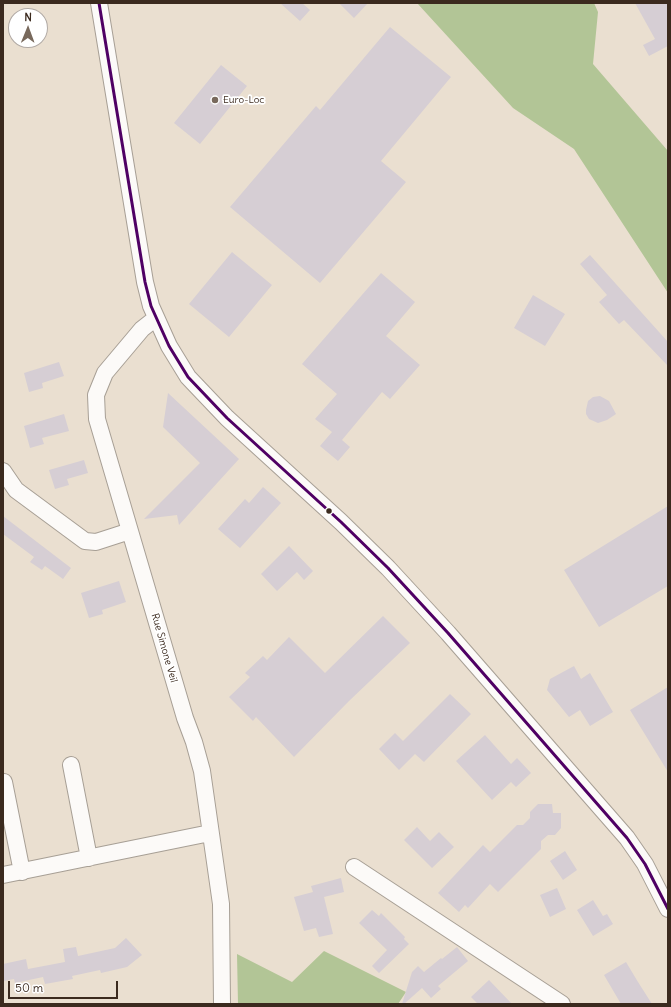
<!DOCTYPE html>
<style>
body{margin:0}
#map{position:relative;width:671px;height:1007px;overflow:hidden;background:#eadfd0;font-family:Delius,sans-serif}
canvas{display:block}
.frame{position:absolute;inset:0;border:4px solid #3b2a1e;pointer-events:none}
.north{position:absolute;left:8px;top:8px;width:40px;height:40px;box-sizing:border-box;background:#fff;border:1px solid #b1aaa5;border-radius:50%;rotate:1deg;font-size:11px;font-weight:700;line-height:16px;text-align:center;color:#3b2a1e}
.north::after{content:'';display:block;margin:auto;width:14px;height:18px;background:#78695c;clip-path:polygon(50% 0,100% 100%,50% 72%,0 100%)}
.scale{position:absolute;left:8px;top:981px;width:110px;height:18px;box-sizing:border-box;border:2px solid #3b2a1e;border-top:0;padding-left:5px;font-size:12px;line-height:14px;white-space:nowrap;color:#3b2a1e;-webkit-text-stroke:3px #fff;paint-order:stroke}
</style>
<div id="map">
<canvas width="671" height="1007"></canvas>
<div class="frame"></div>
<div class="north">N</div>
<div class="scale">50 m</div>
</div>
<script>
const ctx = document.querySelector('canvas').getContext('2d');
ctx.lineJoin = 'round';
function fillPath(path, color) {
  ctx.fillStyle = color;
  ctx.fill(path, 'evenodd');
}
function shape(rows) {
  const path = new Path2D();
  for (const r of rows) {
    path.moveTo(r[0], r[1]);
    for (let i = 2; i < r.length; i += 2) path.lineTo(r[i], r[i + 1]);
  }
  return path;
}
function trace(path, color, width, dash) {
  ctx.strokeStyle = color;
  ctx.lineWidth = width;
  ctx.lineCap = dash ? 'butt' : 'round';
  ctx.setLineDash(dash || []);
  ctx.stroke(path);
}
function label(font, color, halo, rows, align = 'center') {
  ctx.font = font + ' Delius,sans-serif';
  ctx.lineWidth = 3.5;
  ctx.setLineDash([]);
  ctx.textBaseline = 'middle';
  ctx.strokeStyle = halo;
  ctx.fillStyle = color;
  for (const [text, x, y, turn = 0] of rows) {
    ctx.save();
    ctx.translate(x, y);
    ctx.rotate((+turn || 0) * Math.PI / 180);
    ctx.textAlign = isNaN(turn) ? turn : align;
    if (halo) ctx.strokeText(text, 0, 0);
    ctx.fillText(text, 0, 0);
    ctx.restore();
  }
}
const forest = shape([
 [417,3,594,3,598,12,593,64,668,151,668,293,574,149,513,108],
 [324,951,406,992,398,1004,238,1004,237,954,292,982]
]);
const building = shape([
 [280,3,302,3,310,10,300,21],
 [339,3,368,3,354,18],
 [635,3,668,3,668,46,649,56,643,45,655,39],
 [390,27,451,77,381,161,406,182,320,283,230,207,316,106,320,110],
 [221,65,247,86,200,144,174,123],
 [232,252,272,285,229,337,189,304],
 [590,255,668,342,668,366,624,320,619,324,599,302,607,295,580,264],
 [381,273,415,302,386,336,420,365,390,399,382,392,342,440,350,447,338,461,320,446,332,432,315,419,337,394,302,364],
 [533,295,565,314,545,346,514,328],
 [59,362,64,376,42,383,43,388,29,392,24,373],
 [168,393,239,459,179,525,177,515,144,519,200,463,163,427],
 [600,396,609,401,616,414,607,420,598,423,589,419,586,414,586,410,588,401,593,397],
 [64,414,69,431,42,438,44,444,30,448,24,426],
 [84,460,88,473,67,479,69,485,55,489,49,470],
 [263,487,281,503,240,548,218,529,245,499,249,503],
 [668,506,668,586,599,627,564,570],
 [3,516,71,568,63,579,45,566,42,570,30,562,34,557,3,534],
 [289,546,313,571,304,580,297,572,277,591,261,574],
 [119,581,126,602,102,610,103,614,89,618,81,593],
 [383,616,410,643,349,701,294,757,256,717,253,721,229,697,250,677,245,673,263,656,267,660,289,637,325,673],
 [574,666,581,679,590,673,613,712,590,726,580,710,569,717,547,690,550,679],
 [668,687,668,772,630,710],
 [450,694,471,714,424,762,415,754,399,770,379,749,395,733,403,741],
 [485,735,511,764,517,758,531,773,516,787,511,782,492,800,456,761],
 [538,804,552,804,553,813,561,813,561,828,555,835,548,835,541,841,541,849,498,892,490,884,468,908,465,905,459,912,438,893,483,845,490,852,517,825,523,825,530,818,530,812],
 [417,827,430,841,439,832,454,847,432,868,404,840],
 [565,851,577,870,563,880,550,861],
 [341,878,344,892,324,897,333,934,319,937,316,928,304,931,294,897,313,892,311,886],
 [557,888,566,909,550,917,540,895],
 [593,900,603,916,607,914,613,924,593,936,577,910],
 [372,910,379,916,381,913,405,937,404,939,409,944,379,973,372,966,387,950,359,923],
 [126,938,142,955,127,967,101,973,100,970,72,976,73,979,45,984,43,977,15,983,14,979,3,981,3,964,26,959,28,969,65,962,63,949,76,947,78,956,115,948],
 [457,947,468,961,438,986,441,989,431,998,422,988,404,1004,402,1004,412,972,418,966,424,972,441,958,442,959],
 [626,962,638,982,652,1004,621,1004,604,975],
 [489,980,512,1004,478,1004,471,997]
]);
const street = shape([
 [99,3,145,282,151,306,169,346,188,377,227,418,341,522,388,568,448,633,627,838,645,864,668,909],
 [156,318,142,329,105,373,96,395,97,419,185,718,194,742,202,771,221,904,222,1004],
 [3,471,16,490,85,541,96,542,130,531],
 [71,765,89,858],
 [4,782,22,872],
 [354,867,562,1004],
 [3,875,210,833]
]);
const bus1 = shape([
 [99,3,145,282,151,306,169,346,188,377,227,418,341,522,388,568,448,633,627,838,645,864,668,909]
]);
const markers = [
 [215,100,4,"#78695c"],
 [329,511,3.5,"#3b2a1e"]
];
const poiNames = [
 ["Euro-Loc",223,100]
];
const streetNames = [
 ["Rue Simone Veil",164,648,74]
];
fillPath(forest, '#b2c596');
fillPath(building, '#d6ced4');
trace(street, '#a79f95', 18);
trace(street, '#fcfaf8', 16);
trace(bus1, '#4f0064', 3);
for (const [x, y, r, color] of markers) {
  const dot = new Path2D();
  dot.arc(x, y, r, 0, 2 * Math.PI);
  ctx.fillStyle = color;
  ctx.fill(dot);
  trace(dot, '#fff', 1.5);
}
label('10px', '#3b2a1e', '#fff', poiNames, 'left');
label('10px', '#3b2a1e', '#fff', streetNames);
</script>
